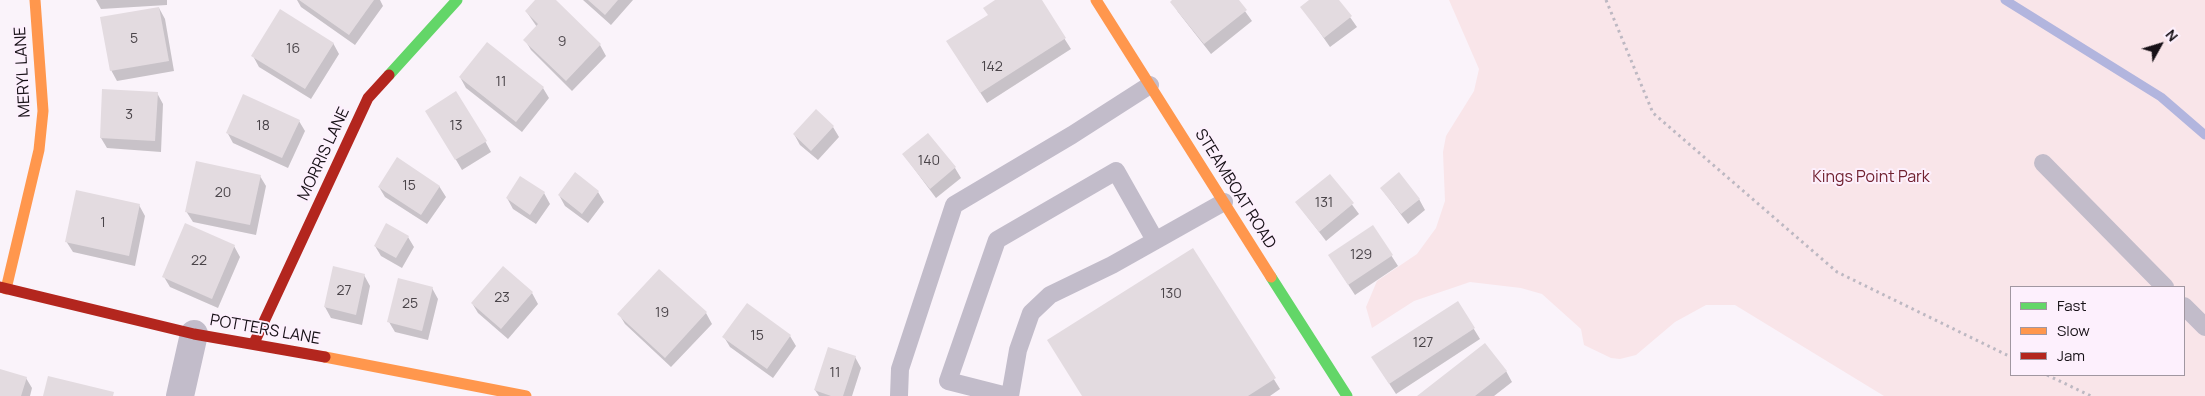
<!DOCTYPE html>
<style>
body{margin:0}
#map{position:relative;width:2205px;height:396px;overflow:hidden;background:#faf3fa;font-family:Manrope,sans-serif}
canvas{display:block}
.legend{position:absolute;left:2010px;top:286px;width:175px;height:90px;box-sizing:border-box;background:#fdf0fd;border:1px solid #a197a1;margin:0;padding:6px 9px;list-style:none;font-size:15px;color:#171117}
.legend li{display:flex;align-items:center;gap:10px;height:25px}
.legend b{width:25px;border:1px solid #a197a1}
.north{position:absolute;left:2135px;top:20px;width:50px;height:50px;-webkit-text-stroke:4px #fdf0fd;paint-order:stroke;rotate:51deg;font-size:14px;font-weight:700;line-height:20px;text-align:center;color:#171117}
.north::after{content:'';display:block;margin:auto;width:18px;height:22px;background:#171117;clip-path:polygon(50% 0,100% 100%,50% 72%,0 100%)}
</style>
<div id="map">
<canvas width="2205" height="396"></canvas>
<ul class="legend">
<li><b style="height:6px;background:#63d668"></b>Fast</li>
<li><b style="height:6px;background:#ff974d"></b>Slow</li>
<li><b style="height:6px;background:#b3261e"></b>Jam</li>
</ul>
<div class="north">N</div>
</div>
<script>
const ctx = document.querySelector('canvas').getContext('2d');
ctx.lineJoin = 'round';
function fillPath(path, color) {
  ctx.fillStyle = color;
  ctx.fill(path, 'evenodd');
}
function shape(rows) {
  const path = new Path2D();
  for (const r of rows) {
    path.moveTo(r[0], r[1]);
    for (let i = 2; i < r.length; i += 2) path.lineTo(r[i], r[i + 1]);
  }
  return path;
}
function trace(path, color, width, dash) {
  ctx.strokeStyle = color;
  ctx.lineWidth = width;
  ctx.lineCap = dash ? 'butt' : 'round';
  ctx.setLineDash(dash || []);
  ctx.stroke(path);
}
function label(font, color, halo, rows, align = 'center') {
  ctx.font = font + ' Manrope,sans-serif';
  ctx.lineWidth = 4;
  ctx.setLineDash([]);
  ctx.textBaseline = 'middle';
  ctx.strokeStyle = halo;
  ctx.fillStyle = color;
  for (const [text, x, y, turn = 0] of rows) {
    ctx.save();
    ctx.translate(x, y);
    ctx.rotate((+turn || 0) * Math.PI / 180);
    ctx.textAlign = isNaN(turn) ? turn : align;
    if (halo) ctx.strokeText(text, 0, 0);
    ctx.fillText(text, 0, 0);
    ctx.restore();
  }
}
const green = shape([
 [1449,0,2205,0,2205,396,1884,396,1735,305,1706,305,1675,322,1636,355,1620,359,1611,358,1584,345,1581,329,1542,294,1521,288,1470,282,1414,301,1372,328,1366,307,1377,281,1417,254,1436,228,1445,201,1443,152,1446,136,1474,91,1479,69],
 [2011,287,2184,287,2184,375,2011,375]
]);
const shadow = shape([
 [96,0,167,0,167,5,101,9],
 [297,0,380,0,383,6,355,45,301,7],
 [537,0,554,0,600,45,606,56,572,91,531,50,525,40,537,27,526,11],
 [583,0,633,0,611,25],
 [997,0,1040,0,1071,49,987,103,954,52,989,16],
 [1174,0,1237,0,1252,21,1211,54,1178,12,1172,2],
 [1312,0,1338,0,1357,27,1330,47,1302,7],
 [159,8,165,19,174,71,117,81,111,70],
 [333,43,339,54,311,99,259,67,253,56],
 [460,77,543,88,549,98,522,132,466,88],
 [157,93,163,104,161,152,107,148,101,138],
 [427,111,485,141,491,152,462,170],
 [299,121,305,131,288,168,233,143,227,132],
 [833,127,839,137,818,160,800,145,794,134],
 [903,154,955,168,961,178,936,198],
 [1330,175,1359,214,1326,241,1296,202],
 [260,176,266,186,256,235,193,222,186,211],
 [439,186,446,197,427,224,385,197,379,187],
 [1381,188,1419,199,1425,210,1408,224],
 [598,192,604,202,588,223,565,206,559,195],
 [544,193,550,204,536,224,513,209,507,198],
 [139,205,145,216,135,266,73,252,66,241],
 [1373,227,1398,266,1355,295,1336,266],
 [408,237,414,247,402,268,381,256,375,246],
 [234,246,240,257,218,308,170,287,164,277],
 [1193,250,1280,389,1270,396,1083,396],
 [364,275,370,286,362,325,331,318,325,307],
 [432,288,438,299,428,340,395,332,389,322],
 [532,293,538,304,508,339,478,313,472,303],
 [1458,303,1480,339,1396,394,1379,368],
 [706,313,712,324,671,367,625,324,619,314],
 [790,336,796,346,773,378,730,347,724,337],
 [855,357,861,368,852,396,819,396,815,390],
 [0,371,26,378,32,388,30,396,0,396],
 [1506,371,1512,382,1494,396,1419,396]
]);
const stream = shape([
 [2005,0,2161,97,2205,135]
]);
const building = shape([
 [299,0,374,0,349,35],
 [535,0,556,0,601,44,566,81,523,40,538,24,525,11],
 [588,0,618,0,605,15],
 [995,0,1042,0,1066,38,980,93,946,41,988,15,983,8],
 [1172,0,1239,0,1247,10,1204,44,1170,2],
 [1309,0,1339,0,1352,16,1324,38,1300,7],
 [159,7,169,61,110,71,100,17],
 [280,9,334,43,305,89,251,56],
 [487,42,544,87,516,122,459,77],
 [102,89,158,92,155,141,100,138],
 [456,91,487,141,455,160,425,111],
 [243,94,300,120,282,158,226,133],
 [816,109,834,126,811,151,793,134],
 [928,133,956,167,930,189,902,154],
 [397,157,440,186,421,215,378,187],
 [196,161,261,175,250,225,185,212],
 [575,172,599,191,582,214,558,195],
 [1399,172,1420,199,1401,214,1380,188],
 [1330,174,1354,203,1319,232,1295,202],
 [520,176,545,192,530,215,506,198],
 [76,190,140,204,129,256,65,242],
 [185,223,235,245,212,299,162,277],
 [386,223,409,236,396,258,374,246],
 [1373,225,1393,255,1348,285,1328,255],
 [1193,248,1276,378,1248,396,1082,396,1047,340],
 [333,266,365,274,356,315,324,307],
 [503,266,533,292,501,329,471,303],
 [659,269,707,312,665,358,617,314],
 [398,278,433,287,422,331,387,322],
 [1458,301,1475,328,1389,384,1371,357],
 [747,303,791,335,767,369,722,337],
 [1485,343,1507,371,1475,396,1417,396],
 [828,347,856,356,843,396,831,396,814,390],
 [0,369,27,377,21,396,0,396],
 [48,376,114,392,113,396,43,396]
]);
const path = shape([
 [1606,0,1653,113,1837,272,2011,357],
 [2047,375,2091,396]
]);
const lane = shape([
 [2043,163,2165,287],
 [2184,306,2205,327],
 [899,396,900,369,954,205,1072,135,1150,85],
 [1007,396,948,381,997,240,1116,171,1155,240],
 [1010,396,1018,350,1031,313,1050,295,1112,265,1224,202]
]);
const street = shape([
 [180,396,194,334]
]);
const fast = shape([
 [389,75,457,0],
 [1271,277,1347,396]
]);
const slow = shape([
 [1096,0,1271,277],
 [6,289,39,150,43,111,35,0],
 [325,357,526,396]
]);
const jam = shape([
 [0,287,194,334,325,357],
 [254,343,368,98,389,75]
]);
const numberNames = [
 ["5",134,39],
 ["9",562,42],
 ["16",293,49],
 ["142",992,67],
 ["11",501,82],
 ["3",129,115],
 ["18",263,126],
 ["13",456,126],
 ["140",929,161],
 ["15",409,186],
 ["20",223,193],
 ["131",1324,203],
 ["1",103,223],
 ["129",1361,255],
 ["22",199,261],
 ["27",344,291],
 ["130",1171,294],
 ["23",502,298],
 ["25",410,304],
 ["19",662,313],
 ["15",757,336],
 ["127",1423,343],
 ["11",835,373]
];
const streetNames = [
 ["MERYL LANE",23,72,-93],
 ["MORRIS LANE",324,154,-65],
 ["STEAMBOAT ROAD",1235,189,58],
 ["POTTERS LANE",265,330,10]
];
const parkNames = [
 ["Kings Point Park",1871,178]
];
fillPath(green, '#f9e5e9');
fillPath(shadow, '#0003');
trace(stream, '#b2b5de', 9);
fillPath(building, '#e3dbe0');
trace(path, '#bdb8c2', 3, [2.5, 4]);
trace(lane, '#c2bcca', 18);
trace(street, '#c2bcca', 28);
trace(fast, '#63d668', 11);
trace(slow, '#ff974d', 11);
trace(jam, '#b3261e', 11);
label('14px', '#4a4449', null, numberNames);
label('16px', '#171117', '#fdf0fd', streetNames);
label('16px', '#712130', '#fdf0fd', parkNames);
</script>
